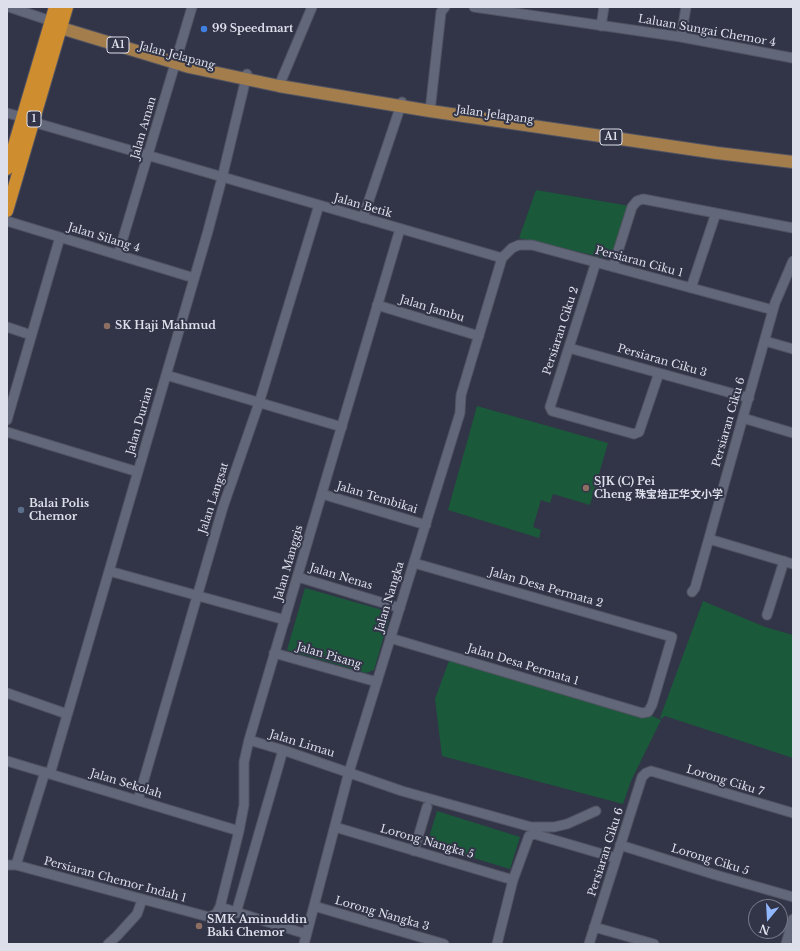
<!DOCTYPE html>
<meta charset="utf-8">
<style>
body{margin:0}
#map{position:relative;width:800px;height:951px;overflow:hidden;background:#323547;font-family:"Libre Baskerville",serif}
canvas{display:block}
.frame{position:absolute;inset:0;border:8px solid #dddfeb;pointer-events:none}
.north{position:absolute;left:748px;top:899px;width:40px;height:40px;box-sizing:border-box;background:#323547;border:1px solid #767989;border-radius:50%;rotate:198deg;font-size:11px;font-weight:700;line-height:16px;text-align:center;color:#dddfeb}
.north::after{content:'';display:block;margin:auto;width:14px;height:18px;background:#91b8fd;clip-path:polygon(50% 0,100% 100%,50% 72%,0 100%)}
</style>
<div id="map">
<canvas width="800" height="951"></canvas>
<div class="frame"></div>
<div class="north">N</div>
</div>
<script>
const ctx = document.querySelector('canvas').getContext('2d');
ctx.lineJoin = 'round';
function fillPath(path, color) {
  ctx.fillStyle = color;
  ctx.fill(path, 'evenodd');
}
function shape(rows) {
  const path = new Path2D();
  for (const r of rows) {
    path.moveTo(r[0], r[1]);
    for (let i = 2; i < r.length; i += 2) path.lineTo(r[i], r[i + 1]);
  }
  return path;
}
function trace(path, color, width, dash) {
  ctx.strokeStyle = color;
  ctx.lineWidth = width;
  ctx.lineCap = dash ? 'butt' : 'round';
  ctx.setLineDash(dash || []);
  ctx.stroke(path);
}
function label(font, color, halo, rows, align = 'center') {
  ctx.font = font + ' "Libre Baskerville","Noto Sans SC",serif';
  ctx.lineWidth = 4;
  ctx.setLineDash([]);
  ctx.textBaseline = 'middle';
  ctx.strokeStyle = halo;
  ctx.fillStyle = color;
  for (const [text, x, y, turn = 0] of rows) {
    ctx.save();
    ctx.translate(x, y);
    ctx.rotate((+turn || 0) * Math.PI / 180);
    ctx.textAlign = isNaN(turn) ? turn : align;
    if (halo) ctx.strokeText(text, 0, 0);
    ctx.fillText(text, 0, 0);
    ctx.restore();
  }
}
const green = shape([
 [536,190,630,206,610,259,519,238],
 [477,406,608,443,590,505,553,494,550,503,541,500,533,527,541,530,539,538,448,510],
 [305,588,386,611,389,619,374,670,366,673,287,650],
 [703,601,765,627,793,635,793,758,665,716,661,719,660,718],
 [450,658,645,713,661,720,631,781,623,804,442,756,435,699],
 [437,811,520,837,510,869,427,844]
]);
const minor = shape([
 [9,7,51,21],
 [474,7,681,37,793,58],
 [601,26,604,7],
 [681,37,686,7],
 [281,81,312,7],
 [430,111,441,12,445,7],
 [7,113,22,117],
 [33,122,502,258],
 [363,218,402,102],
 [7,221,194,278],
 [118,255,192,7],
 [596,262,550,407,552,411,634,434,639,432,659,373],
 [613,267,632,207,637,201,643,199,793,228],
 [691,288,716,213],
 [377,305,479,336],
 [7,327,31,335],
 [765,341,793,349],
 [569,348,749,398],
 [166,375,342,427],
 [743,418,793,433],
 [7,420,60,237],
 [7,432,138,472],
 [322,494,426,525],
 [709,539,793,564],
 [109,571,285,620],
 [298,577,400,608],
 [692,592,695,588,775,303,793,261],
 [767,615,784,561],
 [390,638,642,713,648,712,652,705,672,637,414,563],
 [274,653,377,682],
 [7,693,67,714],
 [249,740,283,750,402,791,531,827,554,827,567,824,596,811],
 [7,761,239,831],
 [50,774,208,231,222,178,247,74],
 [138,800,223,507,259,403,319,205],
 [335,827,513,880],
 [620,845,716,875,793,897],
 [414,851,427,807],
 [7,865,16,865,209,917,216,914,220,907,239,831,244,805,244,762,249,740,400,229],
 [16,865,45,772],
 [314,906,444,944],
 [220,907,306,934],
 [236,913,283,750],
 [594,927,654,944],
 [108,944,117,936,137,914,142,900],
 [304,944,349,772,460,413,461,395,502,258,512,248,519,245,532,245,773,310],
 [497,944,513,880,529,836,534,834,616,858],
 [589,944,642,777,646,773,651,771,793,813],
 [786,944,793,919]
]);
const major = shape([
 [54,22,61,28,189,67,279,86,430,111,717,153,793,162]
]);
const highway = shape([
 [7,169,55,7],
 [7,211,67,7]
]);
const markers = [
 [204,29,4,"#3f7fe0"],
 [107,326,4,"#8d6e63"],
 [586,488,4,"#8d6e63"],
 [21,510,4,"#5c6f8a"],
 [199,926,4,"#8d6e63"]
];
const shields = [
 [118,45,22],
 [34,119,14],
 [611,137,22]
];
const shieldNames = [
 ["A1",118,45],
 ["1",34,119],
 ["A1",611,137]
];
const poiNames = [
 ["99 Speedmart",212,29],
 ["SK Haji Mahmud",115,326],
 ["SJK (C) Pei",594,482],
 ["Cheng 珠宝培正华文小学",594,495],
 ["Balai Polis",29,504],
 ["Chemor",29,517],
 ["SMK Aminuddin",207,920],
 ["Baki Chemor",207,933]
];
const streetNames = [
 ["Laluan Sungai Chemor 4",707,31,10],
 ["Jalan Jelapang",177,56,15],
 ["Jalan Jelapang",495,115,8],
 ["Jalan Aman",144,128,-74],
 ["Jalan Betik",363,206,16],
 ["Jalan Silang 4",104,238,17],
 ["Persiaran Ciku 1",639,262,15],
 ["Jalan Jambu",432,309,17],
 ["Persiaran Ciku 2",561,331,-72],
 ["Persiaran Ciku 3",662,361,16],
 ["Jalan Durian",140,421,-74],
 ["Persiaran Ciku 6",729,422,-74],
 ["Jalan Langsat",214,498,-72],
 ["Jalan Tembikai",377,498,17],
 ["Jalan Manggis",289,563,-74],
 ["Jalan Nenas",341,577,17],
 ["Jalan Desa Permata 2",546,588,16],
 ["Jalan Nangka",390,597,-73],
 ["Jalan Pisang",329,656,16],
 ["Jalan Desa Permata 1",523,665,17],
 ["Jalan Limau",302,744,17],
 ["Lorong Ciku 7",725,781,17],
 ["Jalan Sekolah",126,784,17],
 ["Lorong Nangka 5",427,842,16],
 ["Persiaran Ciku 6",606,852,-72],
 ["Lorong Ciku 5",710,860,17],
 ["Persiaran Chemor Indah 1",115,880,15],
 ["Lorong Nangka 3",382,914,16]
];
fillPath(green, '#1a593a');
trace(minor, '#515362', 11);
trace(major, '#515362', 14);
trace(highway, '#515362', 14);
trace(minor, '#62677a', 9);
trace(major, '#a37e4c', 12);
trace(highway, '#ce8d2e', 12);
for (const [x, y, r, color] of markers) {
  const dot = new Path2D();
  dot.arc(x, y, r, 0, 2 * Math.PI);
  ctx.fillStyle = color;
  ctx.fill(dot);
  trace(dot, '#323547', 1.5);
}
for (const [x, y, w] of shields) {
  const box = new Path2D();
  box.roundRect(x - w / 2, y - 8, w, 16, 3);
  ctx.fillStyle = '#323547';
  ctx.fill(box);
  trace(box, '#dddfeb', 1);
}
label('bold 10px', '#dddfeb', null, shieldNames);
label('bold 11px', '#dddfeb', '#323547', poiNames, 'left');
label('11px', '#dddfeb', '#323547', streetNames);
</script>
